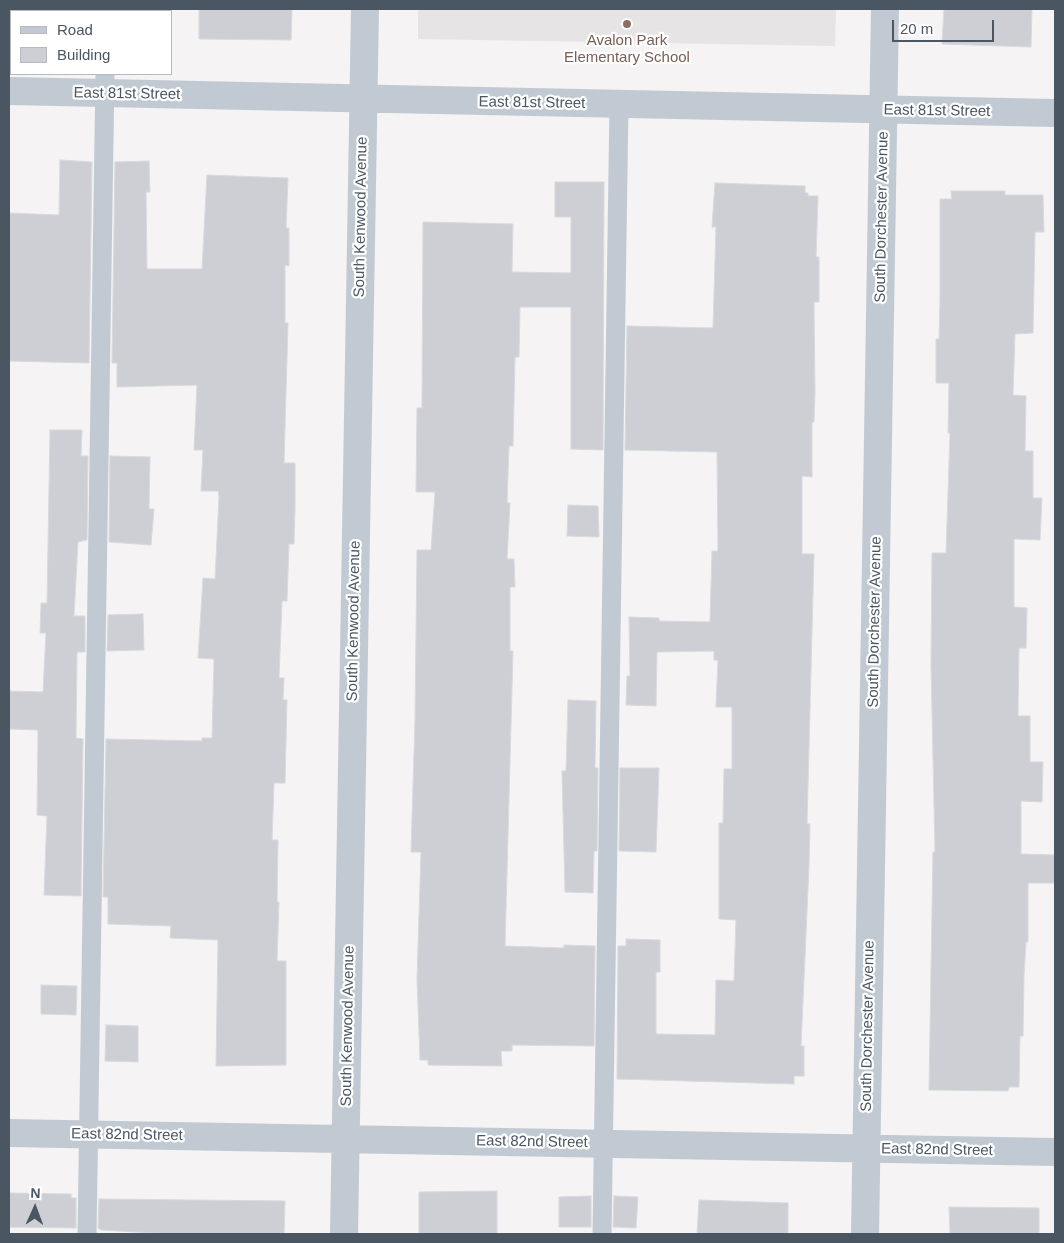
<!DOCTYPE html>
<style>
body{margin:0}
#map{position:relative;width:1064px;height:1243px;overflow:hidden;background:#f5f3f3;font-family:Arial,sans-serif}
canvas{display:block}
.frame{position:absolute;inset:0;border:10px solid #4a5661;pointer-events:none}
.legend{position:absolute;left:10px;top:10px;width:162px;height:65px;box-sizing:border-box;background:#fff;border:1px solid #b7bbc0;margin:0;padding:6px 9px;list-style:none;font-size:15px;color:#4a5661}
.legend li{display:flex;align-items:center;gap:10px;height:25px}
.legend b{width:25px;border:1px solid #b7bbc0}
.north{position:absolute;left:10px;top:1183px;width:50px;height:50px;-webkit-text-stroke:4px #fff;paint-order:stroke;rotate:2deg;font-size:14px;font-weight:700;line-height:20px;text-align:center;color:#4a5661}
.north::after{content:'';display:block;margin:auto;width:18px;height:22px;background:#4a5661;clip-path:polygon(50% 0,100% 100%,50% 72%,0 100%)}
.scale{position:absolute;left:892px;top:20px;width:102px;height:22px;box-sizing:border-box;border:2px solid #4a5661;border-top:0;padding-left:6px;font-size:15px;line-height:18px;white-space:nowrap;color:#4a5661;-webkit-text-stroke:4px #fff;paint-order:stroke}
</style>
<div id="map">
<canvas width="1064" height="1243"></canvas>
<div class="frame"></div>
<ul class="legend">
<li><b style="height:6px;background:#c1cad2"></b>Road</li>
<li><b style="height:14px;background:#cdcfd5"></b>Building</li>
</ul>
<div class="north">N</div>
<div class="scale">20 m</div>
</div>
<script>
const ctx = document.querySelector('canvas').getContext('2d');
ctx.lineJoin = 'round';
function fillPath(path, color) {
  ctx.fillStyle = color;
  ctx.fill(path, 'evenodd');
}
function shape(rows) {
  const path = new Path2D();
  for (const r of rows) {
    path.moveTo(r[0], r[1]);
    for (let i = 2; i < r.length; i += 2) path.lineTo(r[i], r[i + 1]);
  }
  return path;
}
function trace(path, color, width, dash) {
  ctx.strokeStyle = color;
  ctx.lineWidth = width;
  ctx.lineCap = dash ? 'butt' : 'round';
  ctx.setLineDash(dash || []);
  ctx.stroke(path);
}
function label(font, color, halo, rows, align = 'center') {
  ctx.font = font + ' Arial,sans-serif';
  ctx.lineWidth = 4.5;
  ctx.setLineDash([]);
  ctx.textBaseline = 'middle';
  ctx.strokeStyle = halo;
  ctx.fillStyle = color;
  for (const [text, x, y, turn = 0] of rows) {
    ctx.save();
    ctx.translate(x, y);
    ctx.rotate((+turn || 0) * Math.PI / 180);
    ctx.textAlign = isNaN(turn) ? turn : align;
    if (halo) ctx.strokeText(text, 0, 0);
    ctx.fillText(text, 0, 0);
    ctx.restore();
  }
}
const education = shape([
 [418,9,836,9,835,46,418,39]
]);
const building = shape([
 [199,9,292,9,291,40,199,39,199,9],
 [944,9,1032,9,1031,47,942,44,944,9],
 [60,160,92,162,89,363,9,361,9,213,59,215,60,160],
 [149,161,150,192,146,192,147,269,202,269,207,175,288,178,286,228,289,228,289,266,285,265,285,323,288,323,284,463,295,463,295,509,294,544,289,544,287,601,282,601,279,678,284,678,283,700,287,700,285,783,274,783,272,840,278,840,277,902,279,902,277,961,286,961,286,1065,216,1066,218,940,170,938,171,926,108,924,108,897,103,897,106,739,202,741,202,738,212,738,214,659,198,658,203,578,215,579,219,497,218,491,201,491,203,450,194,450,197,385,117,387,117,363,112,363,115,162,149,161],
 [555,182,604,182,603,450,571,449,571,307,520,307,519,357,515,357,513,446,509,446,507,503,510,503,507,559,514,559,515,587,510,587,510,651,513,651,505,946,564,948,564,945,595,946,594,1046,512,1045,512,1051,501,1051,502,1066,428,1065,428,1060,420,1060,417,979,421,852,411,852,415,720,417,550,431,550,435,492,416,492,417,408,422,408,423,222,513,224,512,272,571,273,571,217,555,217,555,182],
 [715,183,805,186,805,193,808,193,808,196,818,196,816,257,819,257,819,302,814,302,815,391,814,422,812,422,812,477,802,476,802,554,814,554,807,824,810,824,809,866,801,1046,804,1046,804,1076,794,1076,794,1084,617,1079,618,946,626,946,626,939,660,940,660,972,656,972,656,1034,715,1035,716,980,734,981,736,920,719,919,719,823,723,823,724,769,732,769,732,707,716,707,718,660,714,660,714,651,657,652,656,706,626,705,627,676,630,676,629,617,659,618,659,621,710,622,712,551,718,551,717,452,625,450,627,326,713,328,716,227,712,227,715,183],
 [951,191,1005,191,1005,195,1043,195,1044,232,1035,232,1033,333,1015,334,1013,395,1026,396,1025,451,1033,451,1033,498,1042,498,1040,540,1014,539,1014,607,1027,608,1026,648,1019,648,1018,716,1030,716,1030,762,1043,762,1042,802,1021,801,1021,854,1055,855,1055,883,1028,883,1028,942,1026,942,1024,975,1023,1036,1020,1036,1019,1087,1009,1087,1008,1091,929,1090,933,852,935,852,931,665,932,553,946,553,950,433,948,433,949,383,936,383,936,339,939,339,940,301,940,199,952,199,951,191],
 [50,430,82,430,81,456,88,456,87,540,78,542,74,616,85,616,85,652,77,652,76,738,83,739,81,896,44,895,47,816,37,815,38,730,9,729,9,691,43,692,46,633,40,633,41,603,47,603,50,430],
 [110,456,150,457,149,509,154,509,151,545,109,542,110,456],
 [568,505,598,506,599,537,567,536,568,505],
 [143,614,144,650,107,651,108,615,143,614],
 [568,700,596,701,595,768,598,768,597,851,594,851,593,893,565,892,562,771,566,771,568,700],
 [620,768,659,768,656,852,619,851,620,768],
 [41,985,77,986,76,1015,41,1014,41,985],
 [106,1025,138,1026,138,1062,105,1061,106,1025],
 [497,1191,497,1234,419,1234,419,1192,497,1191],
 [9,1193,71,1194,71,1198,76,1198,76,1228,9,1227,9,1193],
 [591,1196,591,1227,559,1227,559,1197,591,1196],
 [614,1196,638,1197,636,1228,613,1227,614,1196],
 [99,1199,285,1201,284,1234,171,1234,101,1230,98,1228,99,1199],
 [699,1200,788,1203,788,1234,697,1234,699,1200],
 [949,1207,1039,1208,1039,1234,950,1234,949,1207]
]);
const service = shape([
 [106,11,106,9],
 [87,1234,105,74],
 [602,1234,619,104]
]);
const minor = shape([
 [9,91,1055,113],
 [9,1133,1055,1152],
 [344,1234,365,9],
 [865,1234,885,9]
]);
const markers = [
 [627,24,5,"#8d6e63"]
];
const educationNames = [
 ["Avalon Park",627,41],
 ["Elementary School",627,58]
];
const streetNames = [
 ["East 81st Street",127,94,1],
 ["East 81st Street",532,103,1],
 ["East 81st Street",937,111,1],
 ["South Kenwood Avenue",361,217,-89],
 ["South Dorchester Avenue",882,217,-89],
 ["South Kenwood Avenue",354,621,-89],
 ["South Dorchester Avenue",875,622,-89],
 ["South Kenwood Avenue",348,1026,-89],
 ["South Dorchester Avenue",868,1026,-89],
 ["East 82nd Street",127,1135,1],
 ["East 82nd Street",532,1142,1],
 ["East 82nd Street",937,1150,1]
];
fillPath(education, '#e6e4e5');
fillPath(building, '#cdcfd5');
trace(building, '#d7d9de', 1);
trace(service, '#c1cad2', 19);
trace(minor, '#c1cad2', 28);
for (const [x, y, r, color] of markers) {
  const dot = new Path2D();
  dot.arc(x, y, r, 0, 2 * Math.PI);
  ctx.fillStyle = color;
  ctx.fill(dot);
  trace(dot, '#fff', 2);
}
label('15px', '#785e54', '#fff', educationNames);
label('15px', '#4a5661', '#fff', streetNames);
</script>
